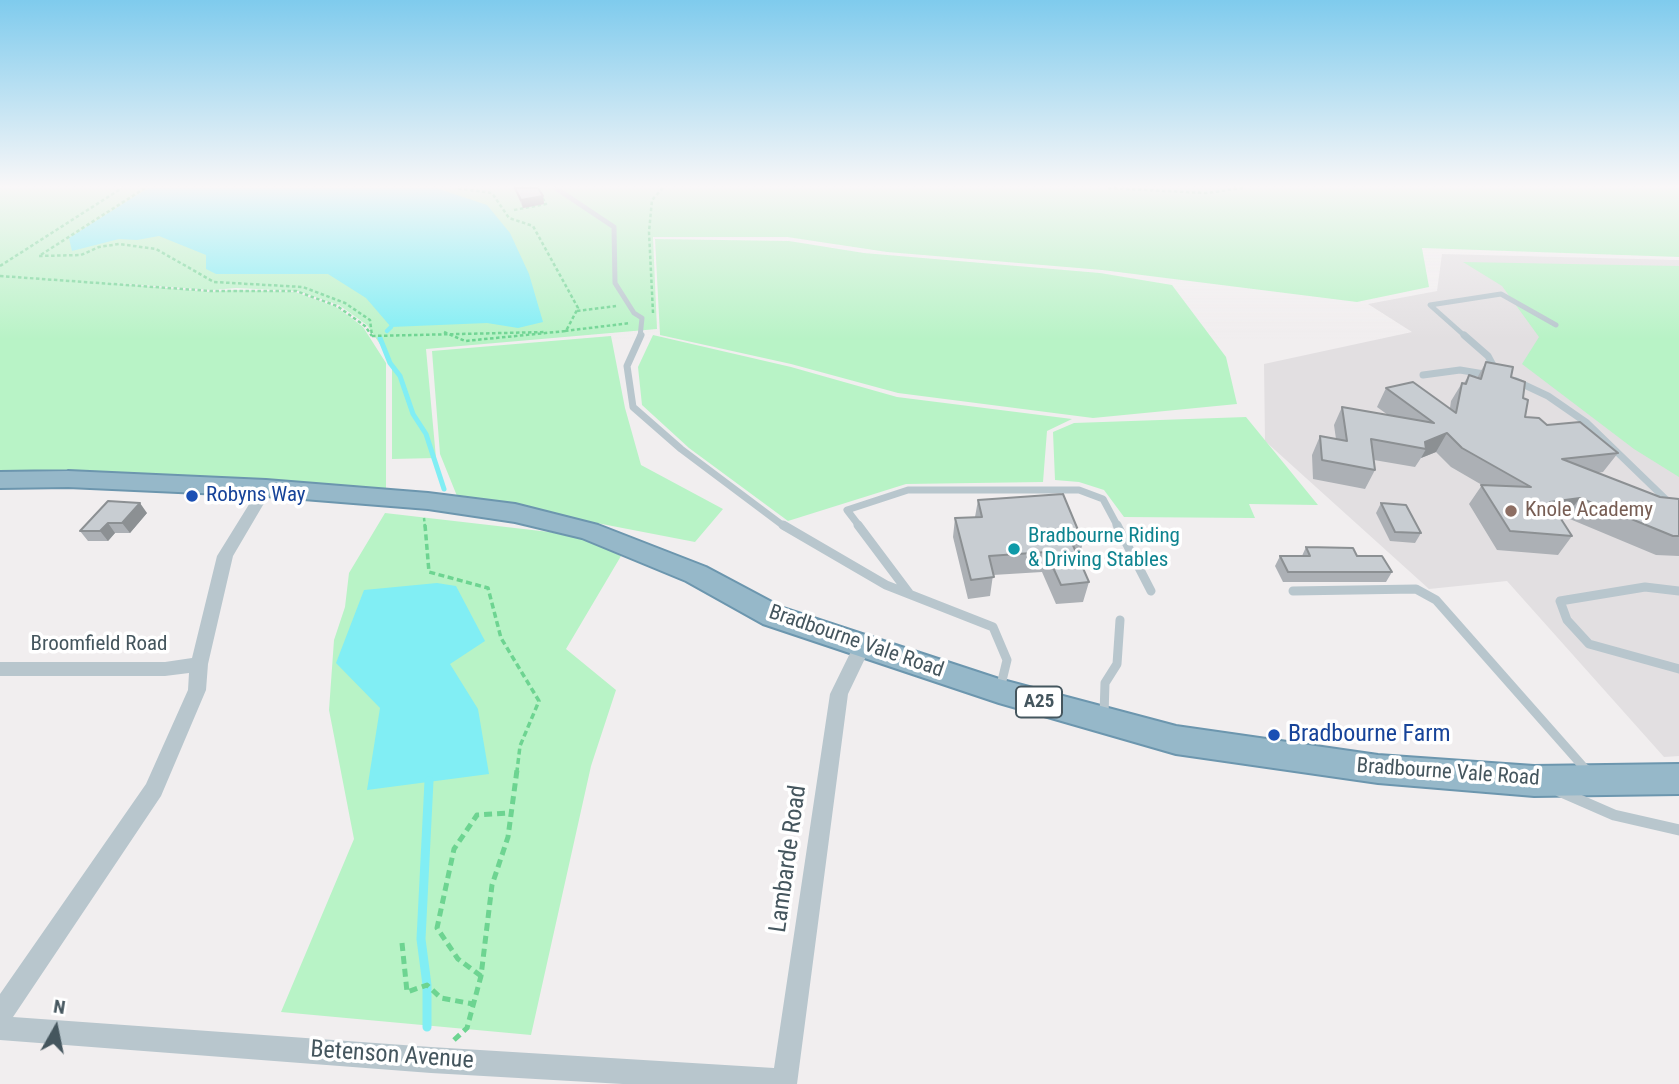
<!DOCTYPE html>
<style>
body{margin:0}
#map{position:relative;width:1679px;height:1084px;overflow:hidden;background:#f1eeef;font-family:"Roboto Condensed",sans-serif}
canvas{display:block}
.north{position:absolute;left:21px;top:993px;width:70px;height:70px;-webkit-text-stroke:5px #fff;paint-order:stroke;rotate:9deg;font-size:19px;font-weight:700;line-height:28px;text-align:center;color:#45565e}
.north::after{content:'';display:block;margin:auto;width:24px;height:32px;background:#45565e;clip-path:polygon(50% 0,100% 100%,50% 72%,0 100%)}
</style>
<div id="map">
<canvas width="1679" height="1084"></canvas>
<div class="north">N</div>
</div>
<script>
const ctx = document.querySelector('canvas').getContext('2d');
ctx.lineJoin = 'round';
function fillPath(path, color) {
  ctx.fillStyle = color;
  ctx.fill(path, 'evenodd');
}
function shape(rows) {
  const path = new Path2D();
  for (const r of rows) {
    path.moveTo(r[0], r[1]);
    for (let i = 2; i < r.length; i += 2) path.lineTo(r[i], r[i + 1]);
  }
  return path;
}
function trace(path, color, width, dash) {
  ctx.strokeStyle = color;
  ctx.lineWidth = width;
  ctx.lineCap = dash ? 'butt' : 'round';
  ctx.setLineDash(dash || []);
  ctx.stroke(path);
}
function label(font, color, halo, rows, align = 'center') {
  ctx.font = font + ' "Roboto Condensed",sans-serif';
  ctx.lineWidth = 7;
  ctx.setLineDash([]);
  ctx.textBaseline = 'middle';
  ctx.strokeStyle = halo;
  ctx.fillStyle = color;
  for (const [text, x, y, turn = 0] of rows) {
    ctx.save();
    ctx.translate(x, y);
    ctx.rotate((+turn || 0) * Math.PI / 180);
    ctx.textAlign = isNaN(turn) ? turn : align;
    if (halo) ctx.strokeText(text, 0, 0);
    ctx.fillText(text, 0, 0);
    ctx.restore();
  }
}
const education = shape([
 [1442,254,1679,260,1679,756,1664,757,1507,581,1429,589,1265,441,1264,364,1412,332,1368,304,1437,291]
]);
const green = shape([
 [0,188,1679,188,1679,257,1422,248,1429,287,1357,302,1102,270,887,252,787,237,653,237,657,329,426,349,436,458,392,459,392,362,367,325,339,305,298,291,236,288,212,290,101,282,210,292,235,290,295,292,336,307,350,317,363,327,386,363,386,489,117,473,0,473],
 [655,239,789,241,864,253,1100,273,1172,285,1226,357,1237,404,1093,418,898,393,791,364,660,335],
 [1463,262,1679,266,1679,477,1634,449,1522,364,1539,337,1502,286],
 [653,335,791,367,897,397,1072,419,1047,431,1043,482,906,484,788,521,689,448,642,405,638,367],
 [611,336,625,408,641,465,723,509,695,542,457,496,440,454,432,351],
 [1246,417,1318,505,1249,504,1255,518,1124,517,1104,490,1079,482,1055,480,1053,432,1074,423],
 [385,513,584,536,621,556,566,649,616,690,591,766,531,1035,281,1012,354,839,329,710,334,640,345,607,349,573]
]);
const water = shape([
 [148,188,436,188,487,205,510,233,529,274,543,322,518,328,487,323,391,327,366,298,328,274,216,274,206,269,206,255,159,236,137,240,119,239,72,251,69,238],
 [437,583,456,586,485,641,450,664,478,709,489,774,367,790,380,708,336,663,364,590]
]);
const streamFar2 = shape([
 [387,331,391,327]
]);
const streamFar1 = shape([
 [380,338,390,363,400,376,413,414,426,434,444,489]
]);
const stream = shape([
 [427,1027,427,985,421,939,429,781]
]);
const pathFar2 = shape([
 [145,188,39,256,81,255,99,247,119,244,156,249,214,282,303,287,345,303,370,320,372,336],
 [1108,188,1206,193,1243,188],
 [514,210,546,204,542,197],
 [0,266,122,188],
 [0,276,211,291,296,291,337,306,365,326,372,336],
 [577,311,616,306],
 [653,313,649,232,652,200,663,188],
 [565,331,630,323],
 [444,332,465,341,566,331,578,308,533,226,509,218,492,193,455,188],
 [372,336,546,332],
 [424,518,425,527]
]);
const pathFar1 = shape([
 [425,525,429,572,488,588,501,638,539,701,520,746,517,771]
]);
const path = shape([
 [402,943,407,992,427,985,441,998,473,1004],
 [481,976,458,959,437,928,454,849,477,815,510,813],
 [454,1040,467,1028,481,976,492,885,508,837,517,770]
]);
const serviceFar3 = shape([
 [557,189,614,227,615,283,634,313,642,318,640,337],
 [1466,337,1430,305,1501,294,1556,325]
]);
const serviceFar2 = shape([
 [641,335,627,366,633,407,681,449,785,527],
 [1464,335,1488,356,1496,371],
 [1423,375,1460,370,1490,375],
 [1516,381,1548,396,1587,423,1679,512],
 [860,527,847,510,908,490,1079,490,1103,499,1118,527]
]);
const serviceFar1 = shape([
 [783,525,886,585,993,627,1007,660,1000,689],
 [858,525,909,593],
 [1117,525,1151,591],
 [1293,591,1416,589,1436,600,1587,771],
 [1679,591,1645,587,1560,601,1567,620,1589,644,1679,669],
 [1104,715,1105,683,1117,664,1120,620]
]);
const service = shape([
 [1586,770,1589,773],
 [1559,791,1614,815,1679,830]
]);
const minor = shape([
 [266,483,273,488,233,556,208,664,206,690,161,796,13,1017,431,1047,774,1068,830,694,856,641,862,639,868,641,871,646,848,694,797,1084,623,1084,431,1073,0,1040,0,994,146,784,188,690,189,673,165,676,0,676,0,662,165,662,192,658,217,556,261,485,266,483]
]);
const trunk = shape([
 [68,471,266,480,428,493,515,504,598,525,706,567,783,608,999,679,1176,726,1378,755,1534,766,1679,764,1679,794,1534,796,1378,783,1176,754,999,703,763,624,686,581,582,538,515,522,428,509,266,496,68,487,0,488,0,472,68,471]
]);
const wall = shape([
 [514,188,538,188,543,196,544,204,523,208],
 [1486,362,1511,377,1523,398,1525,417,1547,425,1618,453,1603,472,1597,473,1660,497,1679,499,1679,556,1656,555,1565,517,1560,517,1572,536,1558,555,1497,550,1469,504,1482,485,1451,467,1436,452,1421,458,1415,467,1374,460,1375,470,1365,489,1313,479,1312,455,1320,436,1336,439,1334,425,1342,407,1388,415,1377,407,1386,388,1450,408,1451,401,1462,383,1464,383,1469,375,1477,378],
 [978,500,1083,542,1079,558,1089,582,1083,602,1056,604,1042,572,993,575,990,596,968,599,953,537,955,518,975,517],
 [108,501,147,513,130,533,115,533,108,541,88,541,80,531],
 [1381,503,1421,533,1415,543,1390,541,1376,513],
 [1306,547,1357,556,1392,572,1386,582,1283,582,1275,566,1280,556,1302,556]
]);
const shadedWall = shape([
 [543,196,544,204,523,208,521,200],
 [1447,433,1436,452,1421,458,1426,449,1425,442],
 [1580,498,1565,517,1536,521,1550,502],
 [140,503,147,513,130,533,122,523],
 [108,523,115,533,108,541,100,531]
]);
const building = shape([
 [515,188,538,188,543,196,521,200,515,188],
 [1486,362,1513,367,1511,377,1525,382,1523,398,1528,400,1525,417,1539,418,1547,425,1580,422,1618,453,1562,459,1660,497,1679,499,1679,536,1673,536,1580,498,1550,502,1572,536,1510,531,1481,485,1531,487,1462,448,1447,433,1425,442,1426,449,1371,439,1375,470,1322,460,1320,436,1347,441,1342,407,1434,423,1386,388,1413,382,1456,413,1462,383,1466,384,1469,375,1481,379,1486,362],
 [1063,494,1083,542,1072,543,1089,582,1061,585,1046,552,989,556,994,577,971,580,955,518,982,517,978,500,1063,494],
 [108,501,140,503,122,523,108,523,100,531,80,531,108,501],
 [1381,503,1406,505,1421,533,1395,532,1381,503],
 [1306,547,1353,548,1357,556,1382,556,1392,572,1288,572,1280,556,1310,556,1306,547]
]);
const markers = [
 [192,496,7,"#1a4fb4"],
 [1511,511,7,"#8d6e63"],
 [1014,549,7,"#0f9aa8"],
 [1274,735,7,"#1a4fb4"]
];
const shields = [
 [1039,702,46]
];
const shieldNames = [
 ["A25",1039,702]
];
const transitNames = [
 ["Robyns Way",206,496]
];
const educationNames = [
 ["Knole Academy",1525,511]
];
const cultureNames = [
 ["Bradbourne Riding",1028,537],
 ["& Driving Stables",1028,561]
];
const streetNames = [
 ["Bradbourne Vale Road",856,642,19],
 ["Broomfield Road",99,645],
 ["Bradbourne Vale Road",1448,773,4]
];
const nearTransitnames = [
 ["Bradbourne Farm",1288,735]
];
const nearStreetnames = [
 ["Lambarde Road",789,859,-82],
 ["Betenson Avenue",392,1056,4]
];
fillPath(education, '#e2dfe1');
fillPath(green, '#b8f3c6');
fillPath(water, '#81eef4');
trace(streamFar2, '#81eef4', 4.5);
trace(streamFar1, '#81eef4', 5);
trace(stream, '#81eef4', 9);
trace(trunk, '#6c96ae', 4);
trace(pathFar2, '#6dd491', 2.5, [3.5, 2.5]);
trace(pathFar1, '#6dd491', 3.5, [6, 3.5]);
trace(path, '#6dd491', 5, [8, 5]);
trace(serviceFar3, '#b8c6cd', 5);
trace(serviceFar2, '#b8c6cd', 7);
trace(serviceFar1, '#b8c6cd', 9);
trace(service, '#b8c6cd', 11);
fillPath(minor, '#b8c6cd');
fillPath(trunk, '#96b8c9');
fillPath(wall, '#acb0b5');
fillPath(shadedWall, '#8c9093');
fillPath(building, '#c8cdd2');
trace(building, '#8c9093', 2);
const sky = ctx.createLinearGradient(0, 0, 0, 339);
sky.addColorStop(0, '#7fcbed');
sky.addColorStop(0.55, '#f9f7f8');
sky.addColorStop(1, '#f9f7f800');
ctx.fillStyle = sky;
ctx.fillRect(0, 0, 1679, 339);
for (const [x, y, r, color] of markers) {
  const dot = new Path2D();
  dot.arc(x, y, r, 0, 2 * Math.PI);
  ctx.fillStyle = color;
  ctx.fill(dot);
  trace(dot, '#fff', 2.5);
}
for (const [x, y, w] of shields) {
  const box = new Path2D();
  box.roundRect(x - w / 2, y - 15.5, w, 31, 5);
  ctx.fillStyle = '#fff';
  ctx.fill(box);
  trace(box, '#45565e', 2);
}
label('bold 19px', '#45565e', null, shieldNames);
label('21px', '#164399', '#fff', transitNames, 'left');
label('21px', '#785e54', '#fff', educationNames, 'left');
label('21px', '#0d838f', '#fff', cultureNames, 'left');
label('21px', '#45565e', '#fff', streetNames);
label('24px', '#164399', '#fff', nearTransitnames, 'left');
label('24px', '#45565e', '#fff', nearStreetnames);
</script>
